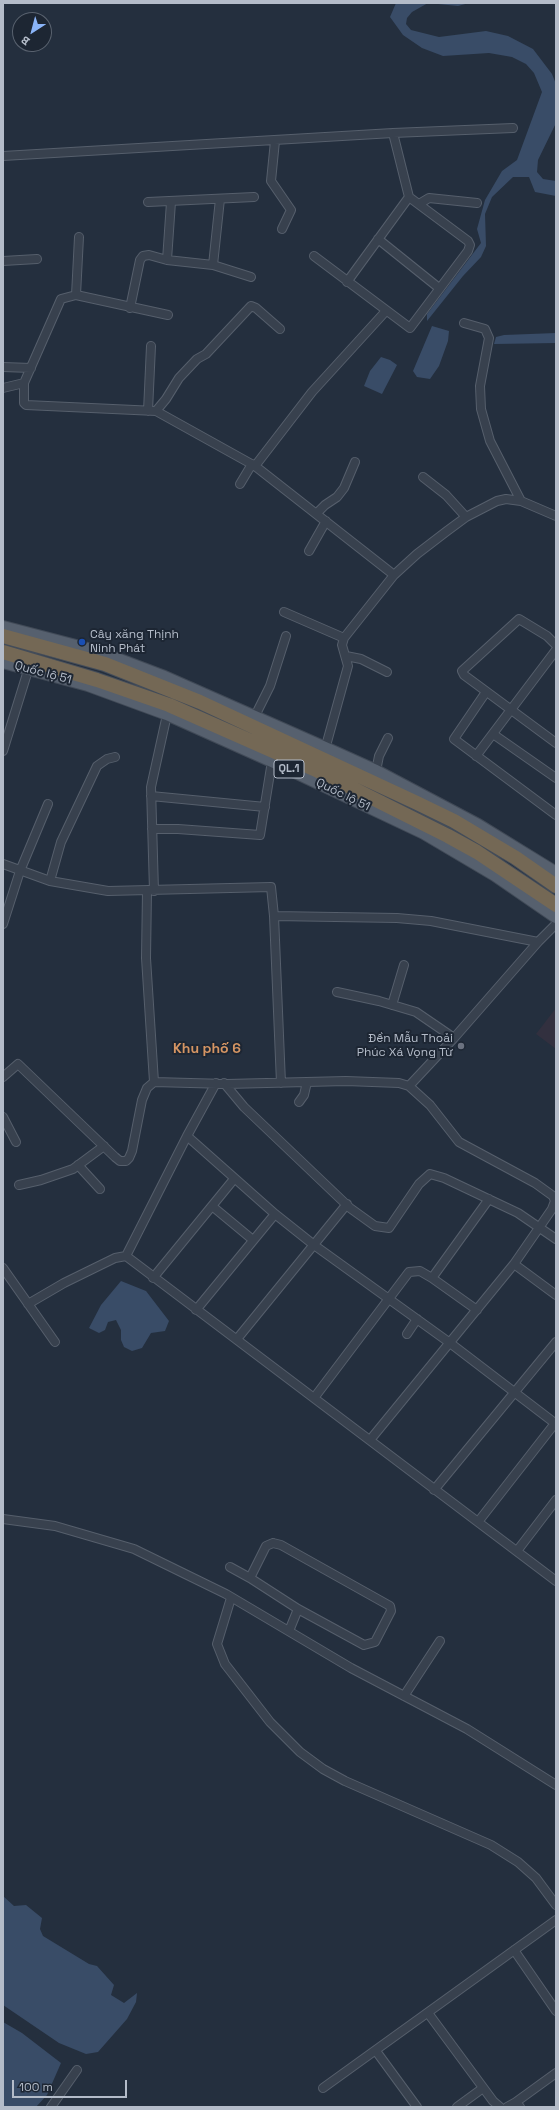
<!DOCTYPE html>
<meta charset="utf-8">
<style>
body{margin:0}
#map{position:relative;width:559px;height:2110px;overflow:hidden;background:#242f3e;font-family:"Space Grotesk",sans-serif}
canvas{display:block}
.frame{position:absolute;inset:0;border:4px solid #b4bcc9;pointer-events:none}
.north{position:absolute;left:12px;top:12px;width:40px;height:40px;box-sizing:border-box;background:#1d2633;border:1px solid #59626f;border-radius:50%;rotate:216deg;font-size:11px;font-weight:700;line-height:16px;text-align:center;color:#b4bcc9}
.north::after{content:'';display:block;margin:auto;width:14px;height:18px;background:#8ab4f8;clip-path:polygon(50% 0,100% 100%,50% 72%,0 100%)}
.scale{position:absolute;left:12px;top:2080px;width:115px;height:18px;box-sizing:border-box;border:2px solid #b4bcc9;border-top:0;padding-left:5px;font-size:12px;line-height:14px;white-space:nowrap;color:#b4bcc9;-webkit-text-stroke:3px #1d2633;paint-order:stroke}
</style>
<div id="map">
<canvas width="559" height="2110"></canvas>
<div class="frame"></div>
<div class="north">B</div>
<div class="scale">100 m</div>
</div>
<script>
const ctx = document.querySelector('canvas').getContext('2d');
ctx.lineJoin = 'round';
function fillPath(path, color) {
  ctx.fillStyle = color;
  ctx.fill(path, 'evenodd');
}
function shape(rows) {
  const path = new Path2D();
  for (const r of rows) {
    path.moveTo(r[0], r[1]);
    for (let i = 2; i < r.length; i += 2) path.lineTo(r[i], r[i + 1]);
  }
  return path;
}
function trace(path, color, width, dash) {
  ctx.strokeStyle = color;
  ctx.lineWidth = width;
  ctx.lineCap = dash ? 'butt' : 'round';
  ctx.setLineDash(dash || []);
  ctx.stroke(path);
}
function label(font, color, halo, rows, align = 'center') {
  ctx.font = font + ' "Space Grotesk",sans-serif';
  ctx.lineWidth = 4;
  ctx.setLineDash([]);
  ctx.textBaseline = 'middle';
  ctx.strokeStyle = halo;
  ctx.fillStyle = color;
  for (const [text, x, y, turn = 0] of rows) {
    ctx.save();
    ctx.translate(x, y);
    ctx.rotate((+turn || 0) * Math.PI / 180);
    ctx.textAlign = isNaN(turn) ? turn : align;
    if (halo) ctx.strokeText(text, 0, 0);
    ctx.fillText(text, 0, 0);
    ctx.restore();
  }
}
const medical = shape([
 [556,1008,556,1049,536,1034]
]);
const water = shape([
 [396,3,469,3,458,6,428,3,412,12,407,18,406,24,411,30,439,37,486,31,508,36,533,49,552,74,556,84,556,123,538,160,537,172,543,179,556,181,556,196,535,192,529,177,513,177,492,197,485,214,486,246,481,257,463,276,427,321,427,314,481,243,477,229,485,200,502,171,517,160,542,92,534,73,526,64,512,57,489,53,443,56,422,48,403,35,390,17],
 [432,326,449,331,448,341,439,366,430,379,417,377,413,371],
 [556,333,556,343,494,344,496,337,504,335],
 [381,357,390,360,397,365,382,394,364,386,370,371],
 [121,1281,146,1291,169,1321,165,1331,151,1333,142,1348,132,1351,124,1347,121,1340,121,1330,116,1320,108,1322,105,1330,99,1333,89,1328,101,1305],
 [3,1896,14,1906,26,1905,42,1918,40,1929,43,1936,89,1964,97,1966,114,1985,111,1995,124,2003,137,1993,136,2002,127,2019,98,2052,86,2054,59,2043,3,2005],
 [3,2022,22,2033,61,2063,47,2095,36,2107,3,2107]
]);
const street = shape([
 [275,141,271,181,291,210,282,229],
 [3,156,393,133,513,128],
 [148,202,254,197],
 [419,204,429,198,477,203],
 [378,239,439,288],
 [314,256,410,328,468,251,470,245,468,241,409,197,393,133],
 [167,260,171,202],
 [3,261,37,259],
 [213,265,220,199],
 [347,282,409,197],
 [76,295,79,237],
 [130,308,140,260,143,256,149,255,167,260,213,265,251,277],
 [168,315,76,295,61,299,24,383,24,403,26,405,156,411,255,466,394,575],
 [464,323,485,329,489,338,480,386,481,409,490,441,521,501],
 [3,367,31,368],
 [3,388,24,383],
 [148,411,151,346],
 [156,411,166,399,179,378,197,359,206,354,251,306,256,308,280,329],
 [255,466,312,392,385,312],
 [423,477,446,495,466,517],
 [240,484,252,464],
 [316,514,325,505,337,497,344,488,355,462],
 [309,551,326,521],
 [284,612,344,638],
 [556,645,547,636,519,619,462,671,464,675,556,743],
 [346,656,361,659,387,672],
 [486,692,454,739,556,815],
 [255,716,270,686,286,636],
 [493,734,556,778],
 [3,751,30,664],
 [324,753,348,666,342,645,344,638,394,575,417,554,447,531,466,517,497,501,506,499,521,501,556,516],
 [476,756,556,650],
 [376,771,379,756,388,738],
 [151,796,265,807],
 [152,829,178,829,260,835,272,761],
 [3,864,50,881,108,891,271,887,274,916,281,1083],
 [50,881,61,842,97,766,107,759,115,757],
 [147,891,146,958,154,1082],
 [154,891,151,787,168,710],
 [274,916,397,918,431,921,538,942],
 [3,924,20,871,48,804],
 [337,992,379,1001,416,1012,454,1038],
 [392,1005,404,965],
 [3,1077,18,1064,115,1157,120,1161,126,1161,129,1158,132,1151,142,1100,147,1088,154,1082,227,1084,346,1081,399,1083,409,1086,430,1105,459,1142,535,1183,553,1196,555,1201,552,1209,514,1264,370,1440],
 [224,1083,244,1107,350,1208,375,1226,389,1228,419,1184,430,1174,444,1178,518,1213,556,1239],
 [409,1086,454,1038,538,942,556,924],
 [299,1102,304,1095,307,1082],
 [3,1117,16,1142],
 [187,1136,275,1214,314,1245,450,1343,556,1424],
 [78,1165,100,1189],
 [19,1185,41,1180,73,1169,104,1146],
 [212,1206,253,1240],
 [126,1256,556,1581],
 [514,1264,556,1295],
 [3,1268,55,1342],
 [153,1278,234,1179],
 [432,1278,477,1310],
 [28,1304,64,1283,115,1258,126,1256,187,1136,216,1083],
 [196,1310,275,1214],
 [407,1334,417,1319],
 [237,1339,347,1204],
 [314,1398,409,1272,420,1271,432,1278,489,1199],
 [434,1490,556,1342],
 [3,1519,55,1526,134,1549,226,1594,351,1668,467,1729,556,1785],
 [478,1522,556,1422],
 [273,1543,281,1545,390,1606,391,1611,375,1642,364,1645,298,1609,250,1578,266,1546,273,1543],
 [517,1551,556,1500],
 [230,1567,250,1578],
 [231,1598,217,1644,225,1664,270,1722,300,1752,323,1769,345,1781,491,1845,518,1862,536,1878,556,1905],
 [289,1631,298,1609],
 [404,1696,440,1641],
 [514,1950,556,2011],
 [428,2013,493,2101,500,2107],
 [376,2051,417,2107],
 [323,2088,556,1920],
 [516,2102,556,2073],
 [51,2107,77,2070],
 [457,2107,483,2088],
 [507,2107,516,2102,520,2107]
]);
const primary = shape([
 [3,627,99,652,162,676,325,748,376,771,478,825,556,873],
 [3,662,88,685,167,714,272,761,424,833,495,875,556,917]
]);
const highway = shape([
 [3,636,105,664,200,702,417,803,454,821,516,858,556,886],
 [3,652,97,680,169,705,314,769,448,836,477,852,556,905]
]);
const markers = [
 [82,642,4,"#1a4fb4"],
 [461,1046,4,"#6b7280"]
];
const shields = [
 [289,769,30]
];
const shieldNames = [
 ["QL.1",289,769]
];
const poiNames = [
 ["Cây xăng Thịnh",90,635],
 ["Ninh Phát",90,649],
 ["Đền Mẫu Thoải",453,1039,"right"],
 ["Phúc Xá Vọng Từ",453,1053,"right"]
];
const streetNames = [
 ["Quốc lộ 51",43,673,15],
 ["Quốc lộ 51",343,795,26]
];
const quarterNames = [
 ["Khu phố 6",207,1049]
];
fillPath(medical, '#32303f');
fillPath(water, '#394c67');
trace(street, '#565f6c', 10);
trace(primary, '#414a57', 14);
trace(highway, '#434c59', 16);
trace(street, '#38414e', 8);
trace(primary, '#56606e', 12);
trace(highway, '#746855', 14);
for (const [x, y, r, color] of markers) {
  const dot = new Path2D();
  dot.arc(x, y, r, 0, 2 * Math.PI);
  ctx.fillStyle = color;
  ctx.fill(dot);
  trace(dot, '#1d2633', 1.5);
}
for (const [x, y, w] of shields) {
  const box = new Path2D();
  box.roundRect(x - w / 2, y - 9, w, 18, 3);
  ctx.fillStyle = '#1d2633';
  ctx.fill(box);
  trace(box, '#b4bcc9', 1);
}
label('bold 11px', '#b4bcc9', null, shieldNames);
label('12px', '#b4bcc9', '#1d2633', poiNames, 'left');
label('12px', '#b4bcc9', '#1d2633', streetNames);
label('bold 14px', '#d59563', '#1d2633', quarterNames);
</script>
